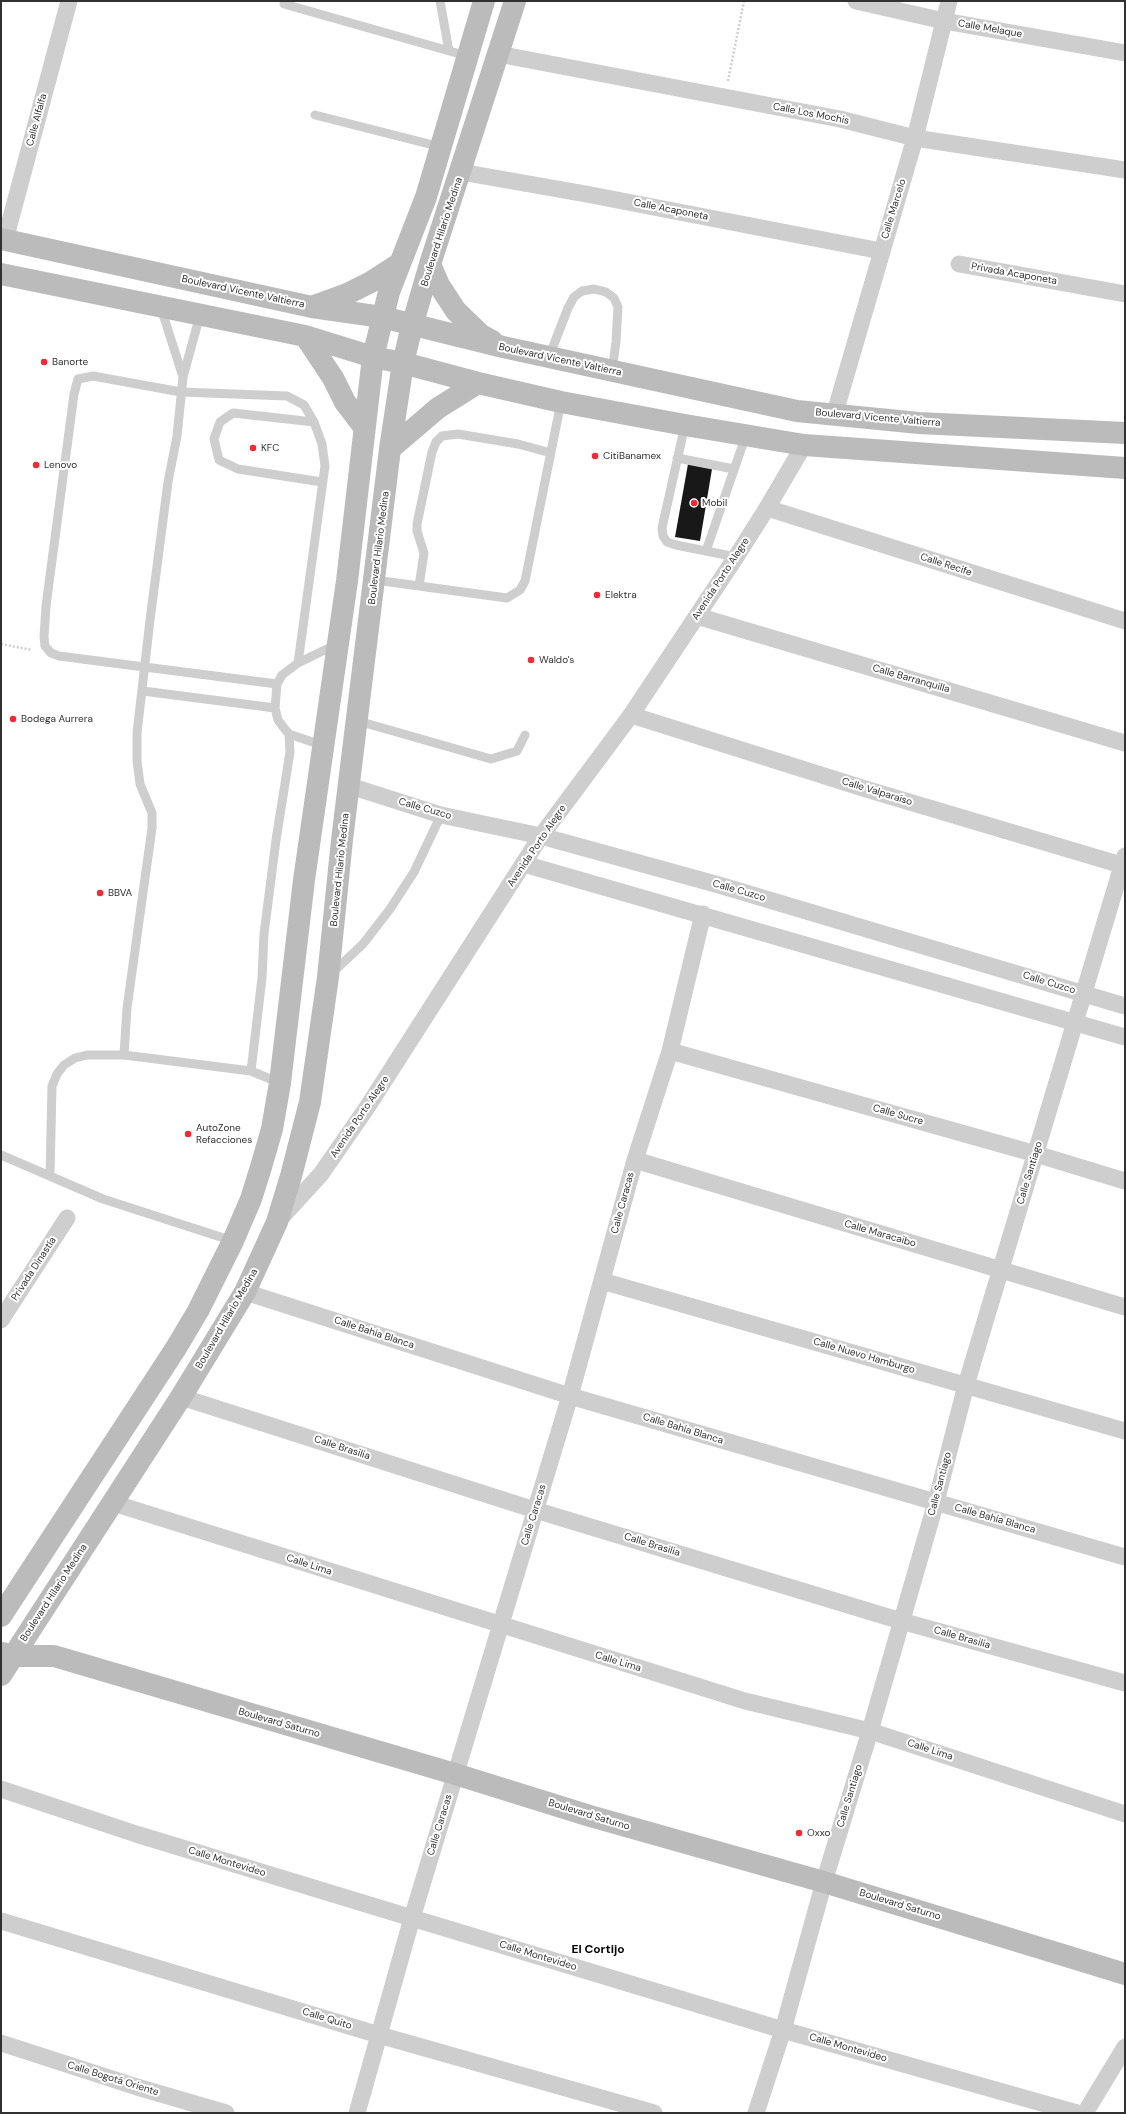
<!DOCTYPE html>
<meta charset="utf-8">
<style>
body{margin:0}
#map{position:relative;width:1126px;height:2114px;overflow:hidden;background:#fff;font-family:"DM Sans",sans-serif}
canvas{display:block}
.frame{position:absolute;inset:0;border:2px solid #313131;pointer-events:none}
</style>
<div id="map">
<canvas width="1126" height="2114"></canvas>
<div class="frame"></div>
</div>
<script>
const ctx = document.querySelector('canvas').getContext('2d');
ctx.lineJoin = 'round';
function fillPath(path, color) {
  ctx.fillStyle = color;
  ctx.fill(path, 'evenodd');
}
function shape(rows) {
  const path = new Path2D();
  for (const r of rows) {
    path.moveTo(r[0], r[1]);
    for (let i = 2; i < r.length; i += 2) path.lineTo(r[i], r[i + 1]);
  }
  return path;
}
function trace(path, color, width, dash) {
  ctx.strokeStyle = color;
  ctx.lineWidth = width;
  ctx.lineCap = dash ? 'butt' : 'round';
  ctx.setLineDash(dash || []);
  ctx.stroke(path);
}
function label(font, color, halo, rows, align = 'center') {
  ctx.font = font + ' "DM Sans",sans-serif';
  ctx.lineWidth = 4;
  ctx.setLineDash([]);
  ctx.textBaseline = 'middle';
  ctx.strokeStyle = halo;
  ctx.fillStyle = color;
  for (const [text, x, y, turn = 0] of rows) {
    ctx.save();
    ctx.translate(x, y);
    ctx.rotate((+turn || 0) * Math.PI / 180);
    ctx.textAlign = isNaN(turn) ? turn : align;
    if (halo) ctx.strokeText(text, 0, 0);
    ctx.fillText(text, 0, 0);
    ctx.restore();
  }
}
const building = shape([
 [688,464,712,469,700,541,675,537]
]);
const path = shape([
 [728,81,744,1],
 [1,644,32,650]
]);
const lane = shape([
 [440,1,449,51],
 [284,4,467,56],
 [315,115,441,147],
 [161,308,183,377],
 [200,315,183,377,177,436,168,482,150,620,137,733,137,761,140,784,152,813,152,828,127,1008,124,1055,251,1071,280,1083],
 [549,357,568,308,574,297,582,291,594,289,606,292,614,298,618,307,616,342,612,371],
 [314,422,233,413,220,422,214,439,219,460,238,469,322,482],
 [685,425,662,528,663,536,667,542,676,545,736,557],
 [677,458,734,469],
 [706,551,746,435],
 [375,580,507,598,520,590,525,581,561,402],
 [419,586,424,553,417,531,417,524,432,452,436,442,442,436,458,434,518,444,551,453],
 [277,684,59,656,51,653,45,646,44,637,46,606,74,394,78,379,93,376,181,392,287,396,304,405,314,422,322,444,325,466,298,663],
 [143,691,275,708],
 [358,721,491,759,517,751,525,735],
 [324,746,289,734,284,728,278,720,275,708,277,684,282,675,298,663,337,644],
 [332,973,363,944,390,909,414,872,441,815],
 [251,1071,262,978,264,934,276,840,290,752,289,734],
 [1,1155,103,1199,233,1241],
 [50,1175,52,1086,57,1074,64,1065,75,1058,87,1055,124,1055]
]);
const street = shape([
 [856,1,944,21,1125,53],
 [498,54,840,119,915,138,1125,170],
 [461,172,586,194,881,251],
 [5,240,69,1],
 [959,264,1125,294],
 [834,416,915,138,949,1],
 [767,508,1125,621],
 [697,616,1125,743],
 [631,715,869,790,1125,866],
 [350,786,441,815,541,836,719,885,1125,1006],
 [524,864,1125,1037],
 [670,1051,1036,1154,1125,1181],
 [635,1160,1125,1307],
 [279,1220,321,1174,368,1106,541,836,631,715,736,557,767,508,804,445],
 [602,1281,1125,1431],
 [245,1292,570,1396,1125,1557],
 [1,1320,67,1218],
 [181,1397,535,1510,901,1621,1125,1683],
 [113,1503,745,1701,870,1731,1125,1814],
 [1,1789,136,1834,412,1918,783,2030,1077,2113],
 [1,1921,379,2035,654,2113],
 [1,2043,137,2087,226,2113],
 [357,2113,412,1918,570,1396,635,1160,670,1051,703,914],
 [756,2113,783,2030,824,1882,870,1731,936,1502,966,1385,1125,856],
 [1085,2113,1125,2047]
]);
const secondary = shape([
 [1,239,312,307,382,317,503,347,797,411,919,423,1125,433],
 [430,264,439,285,456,311,481,335,492,341],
 [1,274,305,336,373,357,403,363,478,383,561,402,685,425,804,445,1125,468],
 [314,306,347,294,371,282,399,264],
 [305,336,333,378,345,402,364,427],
 [390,449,438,408,478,383],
 [1,1616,176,1348,198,1311,233,1241,251,1199,261,1167,272,1129,280,1083,304,880,347,581,373,357,389,292,426,197,484,1],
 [3,1653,14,1656,54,1656,455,1774,590,1816,824,1882,1125,1974],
 [1,1675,181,1397,245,1292,277,1222,291,1176,310,1102,328,977,342,840,390,449,403,363,412,326,430,264,515,1]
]);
const markers = [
 [44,362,4,"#f22936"],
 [253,448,4,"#f22936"],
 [595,456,4,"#f22936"],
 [36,465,4,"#f22936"],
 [694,503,4,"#f22936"],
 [597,595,4,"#f22936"],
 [531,660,4,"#f22936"],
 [13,719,4,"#f22936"],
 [100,893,4,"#f22936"],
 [188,1134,4,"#f22936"],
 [799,1833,4,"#f22936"]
];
const streetNames = [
 ["Calle Melaque",990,29,10],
 ["Calle Los Mochis",811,114,11],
 ["Calle Alfalfa",37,120,-75],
 ["Calle Marcelo",894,209,-73],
 ["Calle Acaponeta",671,210,11],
 ["Boulevard Hilario Medina",442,232,-72],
 ["Privada Acaponeta",1014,274,10],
 ["Boulevard Vicente Valtierra",243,292,12],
 ["Boulevard Vicente Valtierra",560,360,12],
 ["Boulevard Vicente Valtierra",878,418,5],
 ["Boulevard Hilario Medina",379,548,-83],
 ["Calle Recife",946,565,18],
 ["Avenida Porto Alegre",721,579,-57],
 ["Calle Barranquilla",911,679,16],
 ["Calle Valparaíso",877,792,17],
 ["Calle Cuzco",425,809,16],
 ["Avenida Porto Alegre",537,846,-56],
 ["Boulevard Hilario Medina",340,870,-84],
 ["Calle Cuzco",739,891,16],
 ["Calle Cuzco",1049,983,17],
 ["Calle Sucre",898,1115,16],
 ["Avenida Porto Alegre",360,1117,-56],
 ["Calle Santiago",1030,1173,-73],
 ["Calle Caracas",623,1203,-75],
 ["Calle Maracaibo",880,1234,16],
 ["Privada Dinastía",34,1269,-57],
 ["Boulevard Hilario Medina",227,1319,-60],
 ["Calle Bahía Blanca",374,1333,18],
 ["Calle Nuevo Hamburgo",864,1356,16],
 ["Calle Bahía Blanca",683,1429,17],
 ["Calle Brasilia",342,1448,18],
 ["Calle Santiago",940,1484,-75],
 ["Calle Caracas",534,1515,-73],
 ["Calle Bahía Blanca",995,1519,16],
 ["Calle Brasilia",652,1545,17],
 ["Calle Lima",309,1565,18],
 ["Boulevard Hilario Medina",54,1593,-57],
 ["Calle Brasilia",962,1638,16],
 ["Calle Lima",618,1662,17],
 ["Boulevard Saturno",279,1723,16],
 ["Calle Lima",930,1750,18],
 ["Calle Santiago",850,1796,-73],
 ["Boulevard Saturno",589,1815,17],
 ["Calle Caracas",440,1825,-73],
 ["Calle Montevideo",227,1862,17],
 ["Boulevard Saturno",900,1905,17],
 ["Calle Montevideo",538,1956,17],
 ["Calle Quito",327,2019,17],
 ["Calle Montevideo",848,2048,16],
 ["Calle Bogotá Oriente",113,2079,17]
];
const poiNames = [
 ["Banorte",52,362],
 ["KFC",261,448],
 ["CitiBanamex",603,456],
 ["Lenovo",44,465],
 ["Mobil",702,503],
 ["Elektra",605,595],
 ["Waldo's",539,660],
 ["Bodega Aurrera",21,719],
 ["BBVA",108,893],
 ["AutoZone",196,1128],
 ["Refacciones",196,1140],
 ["Oxxo",807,1833]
];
const quarterNames = [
 ["El Cortijo",598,1950]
];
fillPath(building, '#181818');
trace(path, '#cecece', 2.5, [2, 2]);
trace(lane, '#cecece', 9);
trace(street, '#cecece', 17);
trace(secondary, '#bbb', 22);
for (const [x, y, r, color] of markers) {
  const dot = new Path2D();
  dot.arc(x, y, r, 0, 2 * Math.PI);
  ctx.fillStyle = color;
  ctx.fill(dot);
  trace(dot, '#fff', 1.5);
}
label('10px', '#313131', '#fff', streetNames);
label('10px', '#313131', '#fff', poiNames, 'left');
label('bold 12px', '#000', '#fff', quarterNames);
</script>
